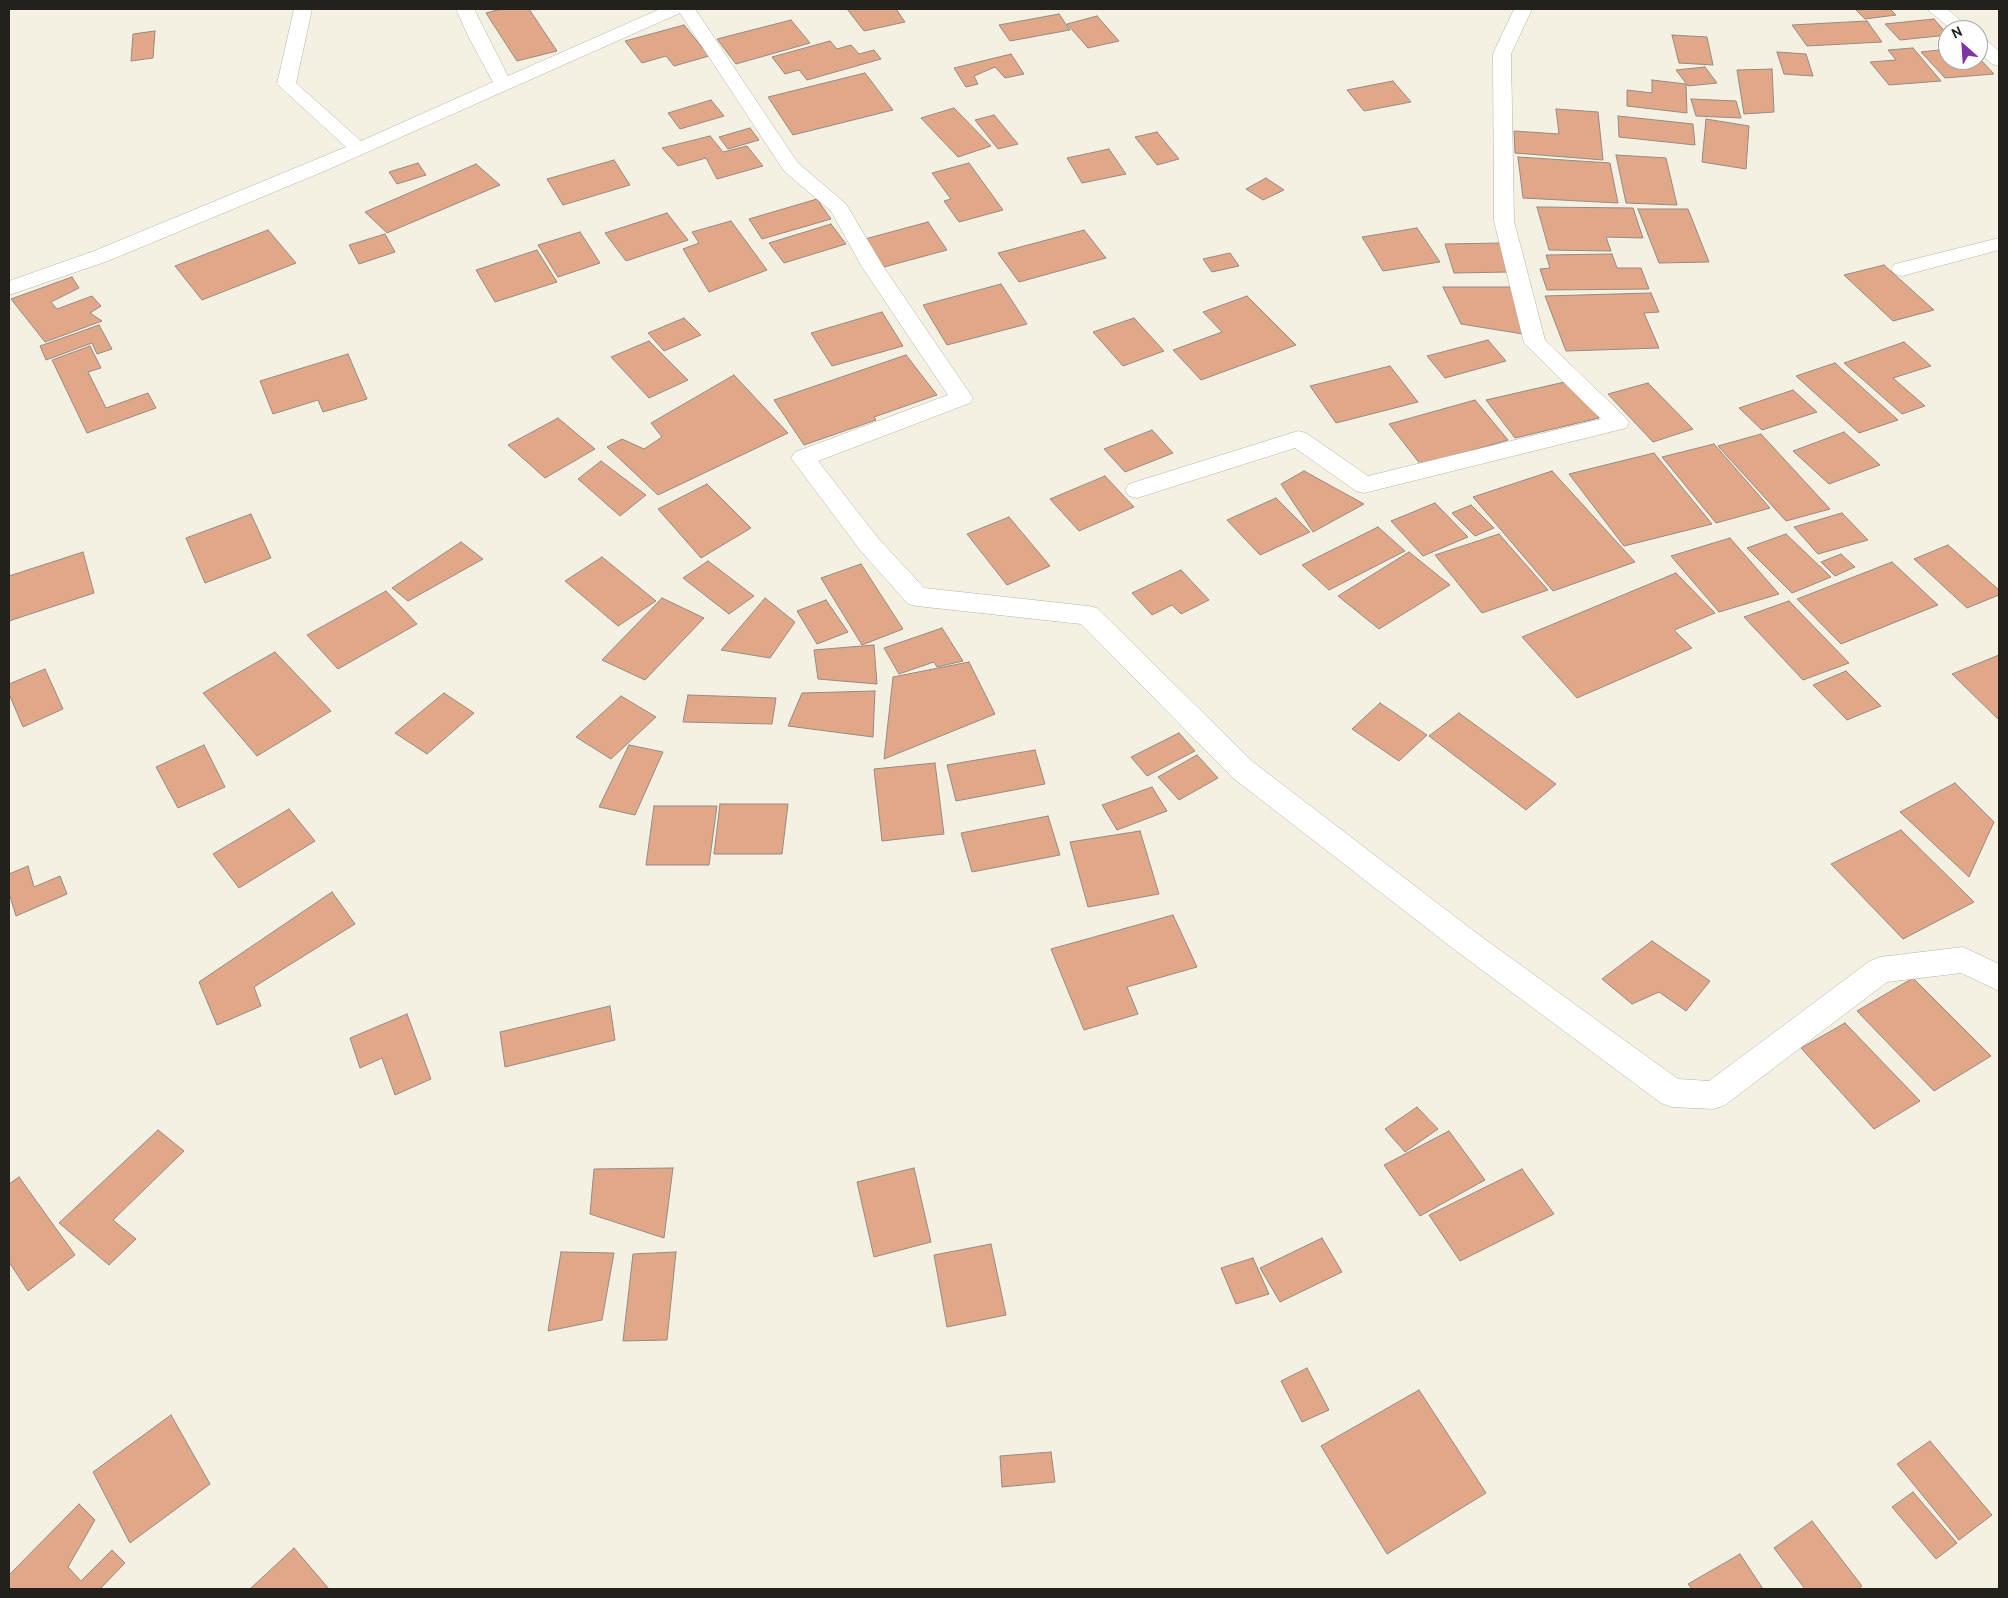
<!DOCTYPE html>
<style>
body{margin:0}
#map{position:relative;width:2008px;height:1598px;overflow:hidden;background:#f4f1e2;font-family:Cabin,sans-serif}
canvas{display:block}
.frame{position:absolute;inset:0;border:10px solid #22211c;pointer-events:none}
.north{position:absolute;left:1938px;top:20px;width:50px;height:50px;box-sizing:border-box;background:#fff;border:1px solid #a7a6a4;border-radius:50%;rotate:334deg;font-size:14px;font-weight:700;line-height:20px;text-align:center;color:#22211c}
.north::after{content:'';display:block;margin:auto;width:18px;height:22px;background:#7f34a6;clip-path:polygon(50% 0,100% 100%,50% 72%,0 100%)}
</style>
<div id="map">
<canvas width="2008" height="1598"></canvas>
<div class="frame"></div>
<div class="north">N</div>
</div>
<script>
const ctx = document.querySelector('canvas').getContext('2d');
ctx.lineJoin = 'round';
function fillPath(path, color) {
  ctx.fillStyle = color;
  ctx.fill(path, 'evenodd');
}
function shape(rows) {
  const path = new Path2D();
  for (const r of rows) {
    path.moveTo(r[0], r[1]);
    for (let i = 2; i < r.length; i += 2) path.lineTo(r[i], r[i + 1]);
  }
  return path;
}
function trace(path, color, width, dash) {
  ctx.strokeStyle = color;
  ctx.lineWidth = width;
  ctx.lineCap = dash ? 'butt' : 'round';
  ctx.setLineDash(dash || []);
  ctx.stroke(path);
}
const building = shape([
 [501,9,529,9,557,51,517,61,486,13,501,9],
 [847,9,896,9,905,22,864,31,847,9],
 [1855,9,1890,9,1896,15,1865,19,1855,9],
 [1059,14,1070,30,1010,41,999,25,1059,14],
 [1097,16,1119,41,1088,48,1067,24,1097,16],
 [1934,19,1948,35,1900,40,1885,24,1934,19],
 [791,20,810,43,736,64,717,39,791,20],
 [1867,21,1882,42,1807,46,1792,25,1867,21],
 [684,25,709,56,674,66,666,56,642,63,625,41,684,25],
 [155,31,153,58,131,61,133,34,155,31],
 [1672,35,1707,37,1713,65,1679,63,1672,35],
 [830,41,837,49,851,45,859,54,874,50,881,59,807,80,799,70,785,74,772,57,830,41],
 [1913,48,1941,81,1889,85,1870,62,1896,60,1888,50,1913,48],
 [1948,49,1948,60,1978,60,1978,57,1994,74,1945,78,1921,52,1948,49],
 [1777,52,1806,54,1813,76,1784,74,1777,52],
 [1011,54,1024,74,1005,78,995,67,974,76,978,84,966,87,954,68,1011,54],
 [1705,67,1717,83,1688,86,1676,70,1705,67],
 [1772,69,1774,112,1744,114,1737,70,1772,69],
 [865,73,893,110,793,135,768,97,865,73],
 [1652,80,1686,84,1687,113,1627,106,1627,90,1652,93,1652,80],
 [1393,81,1411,102,1364,111,1347,90,1393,81],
 [1691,99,1736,101,1741,118,1696,116,1691,99],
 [711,100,724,116,680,129,668,113,711,100],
 [954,108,991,146,958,157,921,118,954,108],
 [1556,109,1598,112,1603,160,1515,153,1514,131,1559,134,1556,109],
 [994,115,1018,144,998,149,975,120,994,115],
 [1618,116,1693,124,1695,145,1619,137,1618,116],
 [1706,119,1749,126,1746,169,1702,162,1706,119],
 [750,128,759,140,728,149,719,137,750,128],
 [1157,132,1179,159,1157,165,1135,137,1157,132],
 [710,136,723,152,747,146,763,166,717,179,706,158,678,166,662,148,710,136],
 [1109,149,1126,174,1082,183,1067,158,1109,149],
 [1616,155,1666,158,1677,205,1626,203,1616,155],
 [1518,157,1610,163,1618,203,1523,198,1518,157],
 [614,160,630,185,563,205,547,179,614,160],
 [418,163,426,175,397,184,389,172,418,163],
 [969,163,1003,210,959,222,944,201,951,199,932,173,969,163],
 [476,164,500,185,387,233,365,212,476,164],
 [1266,178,1284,190,1263,200,1246,189,1266,178],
 [817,199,831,219,762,239,749,219,817,199],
 [1537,207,1633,208,1643,238,1606,237,1611,251,1549,250,1537,207],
 [1638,209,1688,209,1709,262,1659,263,1638,209],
 [667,213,688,240,626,261,605,233,667,213],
 [731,221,767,270,709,292,683,249,699,243,692,232,731,221],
 [928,222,947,250,884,267,865,239,928,222],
 [831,224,846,244,784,263,769,243,831,224],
 [1417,228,1440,262,1383,271,1362,237,1417,228],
 [268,230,296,263,202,300,175,266,268,230],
 [1084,230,1106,258,1019,282,998,253,1084,230],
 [580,232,600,263,558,277,538,245,580,232],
 [385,234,395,252,359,264,349,245,385,234],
 [1501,243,1510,272,1454,273,1445,244,1501,243],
 [537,250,557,282,495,302,476,270,537,250],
 [1230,253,1239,266,1212,272,1203,259,1230,253],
 [1612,254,1617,268,1641,268,1649,289,1547,290,1540,269,1550,268,1546,255,1612,254],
 [1884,265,1934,310,1893,321,1844,275,1884,265],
 [72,277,79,288,51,302,57,309,92,296,101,306,90,313,102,321,45,342,11,299,72,277],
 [1001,284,1027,324,947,345,923,305,1001,284],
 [1443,287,1516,287,1529,335,1461,324,1443,287],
 [1651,293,1659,312,1644,313,1659,348,1566,351,1545,296,1651,293],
 [1247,296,1296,345,1201,380,1173,350,1222,332,1203,312,1247,296],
 [882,312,903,346,832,366,811,333,882,312],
 [684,318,701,335,664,351,648,333,684,318],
 [1134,318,1164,351,1123,366,1093,332,1134,318],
 [99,325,112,349,97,354,92,343,46,360,40,346,99,325],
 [1488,340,1506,361,1445,378,1427,356,1488,340],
 [649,341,688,380,649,398,611,357,649,341],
 [1904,342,1931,366,1893,378,1925,406,1902,414,1844,363,1904,342],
 [90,346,101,368,88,372,106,408,148,393,156,408,87,433,52,360,90,346],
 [348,354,367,399,323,412,318,400,273,414,260,381,348,354],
 [906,355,937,395,874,417,876,420,804,445,774,400,906,355],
 [1835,363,1898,420,1859,433,1796,376,1835,363],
 [1390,366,1418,402,1336,423,1310,386,1390,366],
 [734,375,788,433,658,495,607,447,622,439,644,449,662,437,651,423,734,375],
 [1569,381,1599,418,1515,438,1486,400,1569,381],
 [1648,383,1693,429,1653,442,1608,394,1648,383],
 [1793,390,1817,412,1762,430,1739,408,1793,390],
 [1475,400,1508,440,1421,465,1389,424,1475,400],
 [558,418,595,449,545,478,508,445,558,418],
 [1152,430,1173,453,1125,472,1104,449,1152,430],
 [1844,432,1880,465,1829,484,1793,451,1844,432],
 [1761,434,1830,509,1786,521,1718,446,1761,434],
 [1714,444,1770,508,1716,523,1662,457,1714,444],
 [1654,453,1712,524,1624,546,1569,474,1654,453],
 [601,461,646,495,620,516,578,479,601,461],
 [1304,471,1364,504,1313,532,1281,484,1304,471],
 [1552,471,1635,562,1553,591,1473,497,1552,471],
 [1105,476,1134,507,1079,531,1050,499,1105,476],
 [707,484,751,528,701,558,658,509,707,484],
 [1276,498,1310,532,1260,555,1227,520,1276,498],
 [1435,503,1468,537,1423,556,1391,521,1435,503],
 [1471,505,1494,528,1475,536,1452,513,1471,505],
 [1842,513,1868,540,1818,554,1794,527,1842,513],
 [251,514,271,558,205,583,186,538,251,514],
 [1009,517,1050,566,1007,585,967,534,1009,517],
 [1378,527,1405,551,1329,590,1302,565,1378,527],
 [1499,534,1548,590,1482,613,1435,555,1499,534],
 [1786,534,1831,577,1792,593,1747,548,1786,534],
 [1730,538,1779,594,1719,612,1671,556,1730,538],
 [461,542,483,559,408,601,392,588,461,542],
 [1948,545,1999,590,1999,595,1967,608,1914,559,1948,545],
 [83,552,94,593,9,621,9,576,83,552],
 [1409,552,1450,585,1379,629,1338,596,1409,552],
 [1841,554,1855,567,1835,576,1821,562,1841,554],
 [602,557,656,601,618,626,565,581,602,557],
 [708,561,754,596,729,614,683,578,708,561],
 [1892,562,1938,605,1841,644,1797,599,1892,562],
 [861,564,903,629,862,645,821,578,861,564],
 [1181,570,1209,600,1181,614,1172,605,1152,615,1132,593,1181,570],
 [1676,573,1715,613,1674,630,1692,648,1577,698,1522,637,1676,573],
 [386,591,417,624,338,669,307,635,386,591],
 [662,598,704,618,645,680,602,660,662,598],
 [765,598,795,622,770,658,721,650,765,598],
 [826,600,848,632,817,644,797,611,826,600],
 [1789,601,1849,663,1803,680,1744,617,1789,601],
 [942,628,963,661,937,667,934,662,899,674,884,648,942,628],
 [874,645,877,684,818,679,814,650,874,645],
 [275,652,331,711,257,756,203,693,275,652],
 [1999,655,1999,720,1952,674,1999,655],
 [969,662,995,714,884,759,893,677,969,662],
 [45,669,63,709,23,727,9,694,9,684,45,669],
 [1846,671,1881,706,1847,720,1813,685,1846,671],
 [875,691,873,737,788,726,802,693,875,691],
 [444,693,474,713,427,754,395,733,444,693],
 [688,695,776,698,772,724,683,722,688,695],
 [621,696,656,717,611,759,576,737,621,696],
 [1380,703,1427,735,1399,761,1352,729,1380,703],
 [1459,713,1556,784,1526,810,1429,736,1459,713],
 [1179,733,1195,751,1147,776,1131,757,1179,733],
 [204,745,225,787,178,808,156,767,204,745],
 [629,745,663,752,635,815,599,807,629,745],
 [1035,750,1045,784,956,801,947,765,1035,750],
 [1197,755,1218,778,1179,800,1158,777,1197,755],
 [935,763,944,834,882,841,874,769,935,763],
 [1955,783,1994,822,1969,877,1900,812,1955,783],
 [1152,787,1167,811,1117,830,1102,805,1152,787],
 [720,804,788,804,782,854,714,854,720,804],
 [654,806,717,806,709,865,646,865,654,806],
 [289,809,315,841,239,888,213,854,289,809],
 [1048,816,1060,855,972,872,961,833,1048,816],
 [1901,830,1974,902,1903,939,1831,864,1901,830],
 [1140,831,1159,894,1088,907,1070,842,1140,831],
 [28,866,34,887,60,876,67,894,16,916,9,893,9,874,28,866],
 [332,892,355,924,254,987,261,1006,217,1025,199,982,332,892],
 [1173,915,1197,967,1127,987,1138,1014,1084,1030,1051,949,1173,915],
 [1652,941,1710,981,1686,1011,1659,992,1632,1004,1602,979,1652,941],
 [1913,978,1991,1056,1934,1091,1857,1011,1913,978],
 [610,1006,615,1040,505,1067,500,1032,610,1006],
 [407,1014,431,1079,395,1095,382,1058,360,1068,350,1038,407,1014],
 [1845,1023,1920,1101,1874,1129,1801,1048,1845,1023],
 [1417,1107,1438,1129,1405,1152,1385,1129,1417,1107],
 [158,1130,184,1151,113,1220,136,1239,109,1265,59,1223,158,1130],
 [1449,1131,1485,1180,1420,1216,1384,1165,1449,1131],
 [673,1168,664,1238,590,1214,594,1169,673,1168],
 [914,1168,931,1242,874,1257,857,1182,914,1168],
 [1522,1169,1554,1214,1460,1261,1429,1215,1522,1169],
 [19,1177,75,1255,28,1291,9,1262,9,1184,19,1177],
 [1322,1238,1342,1272,1280,1302,1260,1268,1322,1238],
 [991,1244,1006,1315,947,1327,934,1255,991,1244],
 [561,1252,614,1253,602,1320,548,1331,561,1252],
 [676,1252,667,1340,623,1341,633,1254,676,1252],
 [1253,1258,1269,1294,1236,1304,1221,1268,1253,1258],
 [1307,1368,1329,1410,1302,1422,1281,1381,1307,1368],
 [1419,1390,1486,1493,1387,1554,1321,1446,1419,1390],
 [171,1415,210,1484,130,1543,93,1472,171,1415],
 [1930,1441,1992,1515,1959,1540,1897,1464,1930,1441],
 [1051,1452,1055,1482,1002,1487,1000,1456,1051,1452],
 [1913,1492,1957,1543,1936,1559,1892,1507,1913,1492],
 [79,1504,95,1520,68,1567,81,1581,112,1550,125,1563,100,1589,9,1589,9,1575,79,1504],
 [1812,1521,1862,1586,1858,1589,1805,1589,1774,1548,1812,1521],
 [294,1548,329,1589,250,1589,294,1548],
 [1740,1554,1763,1589,1692,1589,1688,1584,1740,1554]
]);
const street = shape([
 [294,9,312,9,296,83,361,141,493,82,468,36,456,9,474,9,508,76,660,9,695,9,798,163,846,204,883,266,973,398,970,403,818,461,878,538,924,588,1088,606,1097,608,1253,762,1475,932,1678,1079,1709,1081,1870,961,1880,957,1963,947,1999,964,1999,991,1961,973,1887,982,1725,1105,1714,1109,1672,1107,1661,1103,1455,950,1233,778,1081,624,917,606,908,604,860,550,791,458,795,452,948,395,862,267,831,211,784,171,680,13,327,170,108,261,9,295,9,281,94,251,346,147,277,84,294,9],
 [1514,9,1532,9,1511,54,1514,221,1545,340,1626,418,1629,423,1626,428,1364,493,1356,491,1295,448,1137,498,1129,496,1125,490,1129,484,1298,431,1306,433,1368,476,1601,419,1524,343,1494,221,1493,54,1514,9],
 [1927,9,1947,9,1972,30,1952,30,1927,9],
 [1978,36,1984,38,1999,51,1999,66,1992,64,1978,51,1978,36],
 [1999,238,1999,250,1902,276,1895,274,1891,269,1895,264,1999,238]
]);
fillPath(building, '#e0a789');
trace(building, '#978982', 1);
trace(street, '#b5b2a4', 1);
fillPath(street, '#fff');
</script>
